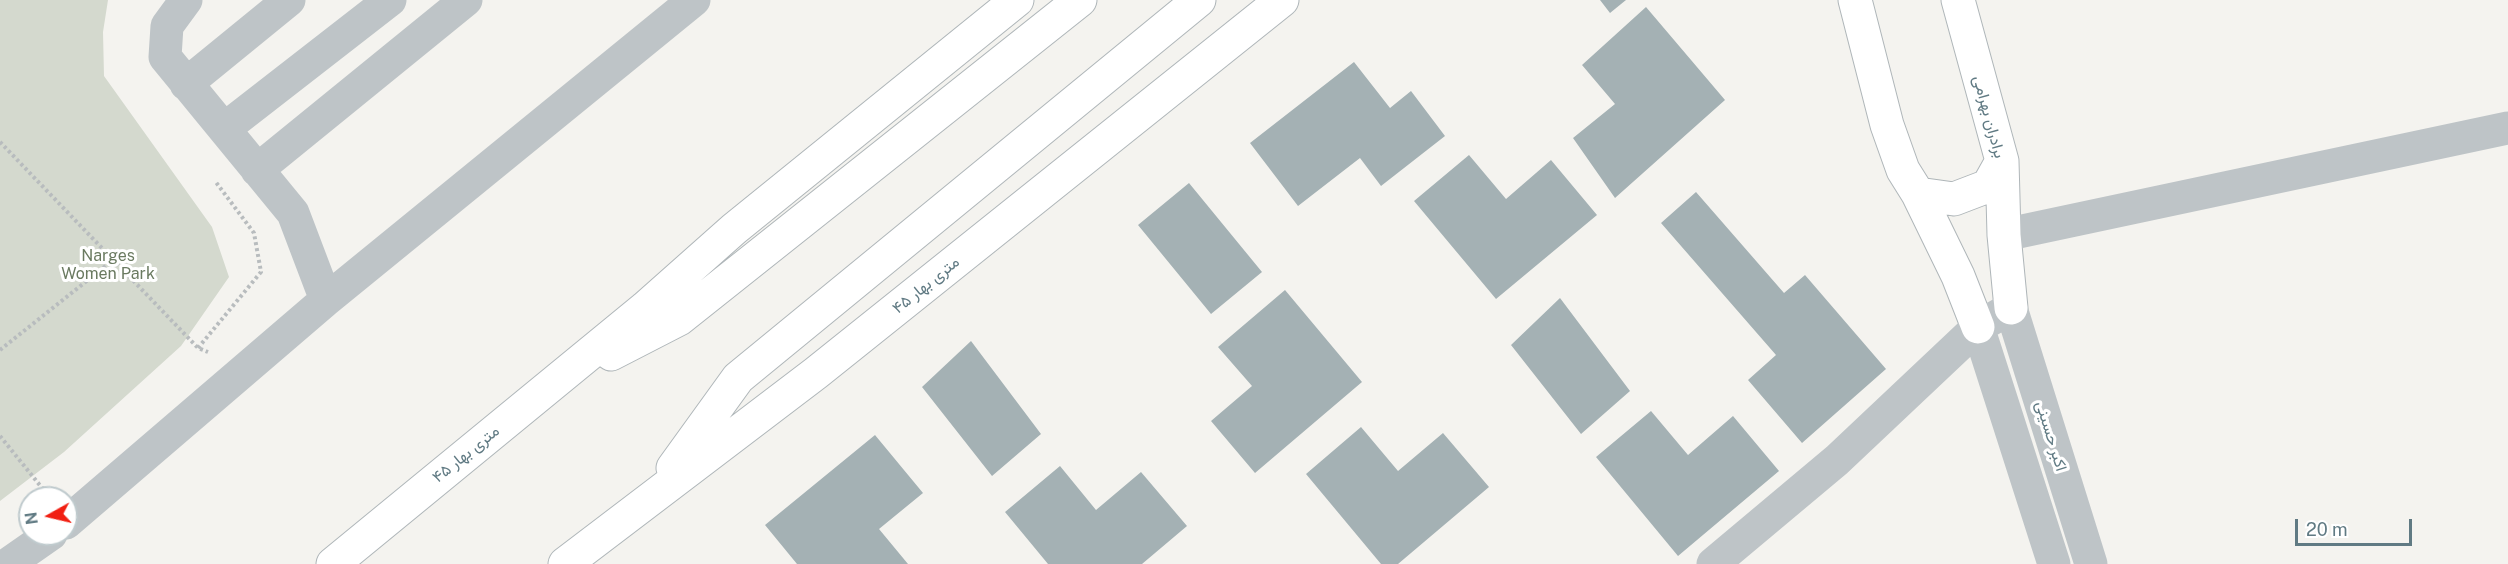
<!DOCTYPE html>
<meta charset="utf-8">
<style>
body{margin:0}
#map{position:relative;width:2508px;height:564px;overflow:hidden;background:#f4f3ef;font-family:"Public Sans",sans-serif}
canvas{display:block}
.north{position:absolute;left:18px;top:486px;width:60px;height:60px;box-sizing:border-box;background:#fff;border:2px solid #bfcacd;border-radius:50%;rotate:262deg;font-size:16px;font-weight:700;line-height:24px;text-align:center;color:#607a83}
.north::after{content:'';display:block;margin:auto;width:21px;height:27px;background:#f11f12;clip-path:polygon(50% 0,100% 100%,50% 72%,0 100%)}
.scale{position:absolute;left:2295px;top:519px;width:117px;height:27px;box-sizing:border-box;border:3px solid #607a83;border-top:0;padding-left:8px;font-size:18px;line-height:21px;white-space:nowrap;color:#607a83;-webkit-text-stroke:4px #fff;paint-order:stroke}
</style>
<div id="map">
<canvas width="2508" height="564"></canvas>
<div class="north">N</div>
<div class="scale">20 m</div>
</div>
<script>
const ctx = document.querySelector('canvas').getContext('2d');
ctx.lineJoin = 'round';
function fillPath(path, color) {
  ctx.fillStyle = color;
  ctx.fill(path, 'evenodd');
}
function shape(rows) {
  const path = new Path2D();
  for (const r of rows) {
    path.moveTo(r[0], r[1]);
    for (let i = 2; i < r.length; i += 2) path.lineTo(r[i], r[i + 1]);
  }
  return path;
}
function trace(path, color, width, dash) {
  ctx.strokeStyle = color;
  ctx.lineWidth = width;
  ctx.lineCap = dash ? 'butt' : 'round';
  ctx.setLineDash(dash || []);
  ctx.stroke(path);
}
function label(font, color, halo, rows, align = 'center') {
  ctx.font = font + ' "Public Sans",Vazirmatn,sans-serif';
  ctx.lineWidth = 6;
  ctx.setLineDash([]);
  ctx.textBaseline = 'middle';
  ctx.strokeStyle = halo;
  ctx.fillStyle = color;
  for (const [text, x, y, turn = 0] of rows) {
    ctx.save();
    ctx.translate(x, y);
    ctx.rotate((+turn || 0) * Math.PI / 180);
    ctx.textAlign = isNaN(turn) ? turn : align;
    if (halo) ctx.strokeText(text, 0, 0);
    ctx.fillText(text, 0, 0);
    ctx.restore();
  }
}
const green = shape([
 [0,0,108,0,103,32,104,76,212,227,229,277,181,346,64,452,0,501]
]);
const building = shape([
 [1600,0,1626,0,1610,13],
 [1646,7,1725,100,1615,198,1573,138,1615,104,1582,65],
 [1354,62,1390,108,1411,91,1445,136,1381,186,1360,158,1298,206,1250,143],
 [1469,155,1506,199,1551,160,1597,215,1496,299,1414,201],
 [1189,183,1262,272,1211,314,1138,225],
 [1696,192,1784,293,1805,275,1886,369,1802,443,1748,380,1776,355,1661,223],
 [1285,290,1362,382,1255,473,1211,421,1252,386,1218,347],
 [1560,298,1630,391,1581,434,1511,345],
 [971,341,1041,434,992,476,922,387],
 [1651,411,1688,455,1733,416,1779,471,1678,556,1596,457],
 [1361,427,1398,471,1443,433,1489,487,1398,564,1381,564,1306,474],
 [875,435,923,493,879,529,908,564,797,564,765,525],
 [1060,466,1096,510,1141,472,1187,526,1142,564,1048,564,1005,512]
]);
const path = shape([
 [0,142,198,348,208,352],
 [198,348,261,272,254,233,215,181],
 [0,350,113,260],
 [0,436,47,494]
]);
const minor = shape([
 [186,0,167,26,165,57,293,213,326,300],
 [186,84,289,0],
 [224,129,390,0],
 [257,170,466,0],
 [2004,235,2508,128],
 [1978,327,2054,564],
 [66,523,326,300,694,0],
 [8,564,51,534],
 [1713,564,1837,460,1978,327,2011,308,2091,564]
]);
const major = shape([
 [1855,0,1887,125,1903,170,1918,194,1958,276,1978,327],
 [1958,0,2002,161,2004,235,2011,308],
 [1918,194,1954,199,1988,186,2002,161],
 [611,354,679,319,1080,0],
 [673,468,738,378,1199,0],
 [333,564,645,308,734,229,1017,0],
 [565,564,816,373,1282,0]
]);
const streetNames = [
 ["برادران بهرامی",1989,117,75],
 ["۴۵ متری بهار",926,285,-39],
 ["اکبر حسینی",2051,436,73],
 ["۴۵ متری بهار",466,454,-39]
];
const parkNames = [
 ["Narges",108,256],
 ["Women Park",108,274]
];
fillPath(green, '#d4d9ce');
fillPath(building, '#a4b1b4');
trace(major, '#afb6b9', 35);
trace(path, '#b8bcbe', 4, [3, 3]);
trace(minor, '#bec4c7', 33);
trace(major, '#fff', 33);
label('16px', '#607a83', '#fff', streetNames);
label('16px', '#6a7a60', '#fff', parkNames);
</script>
